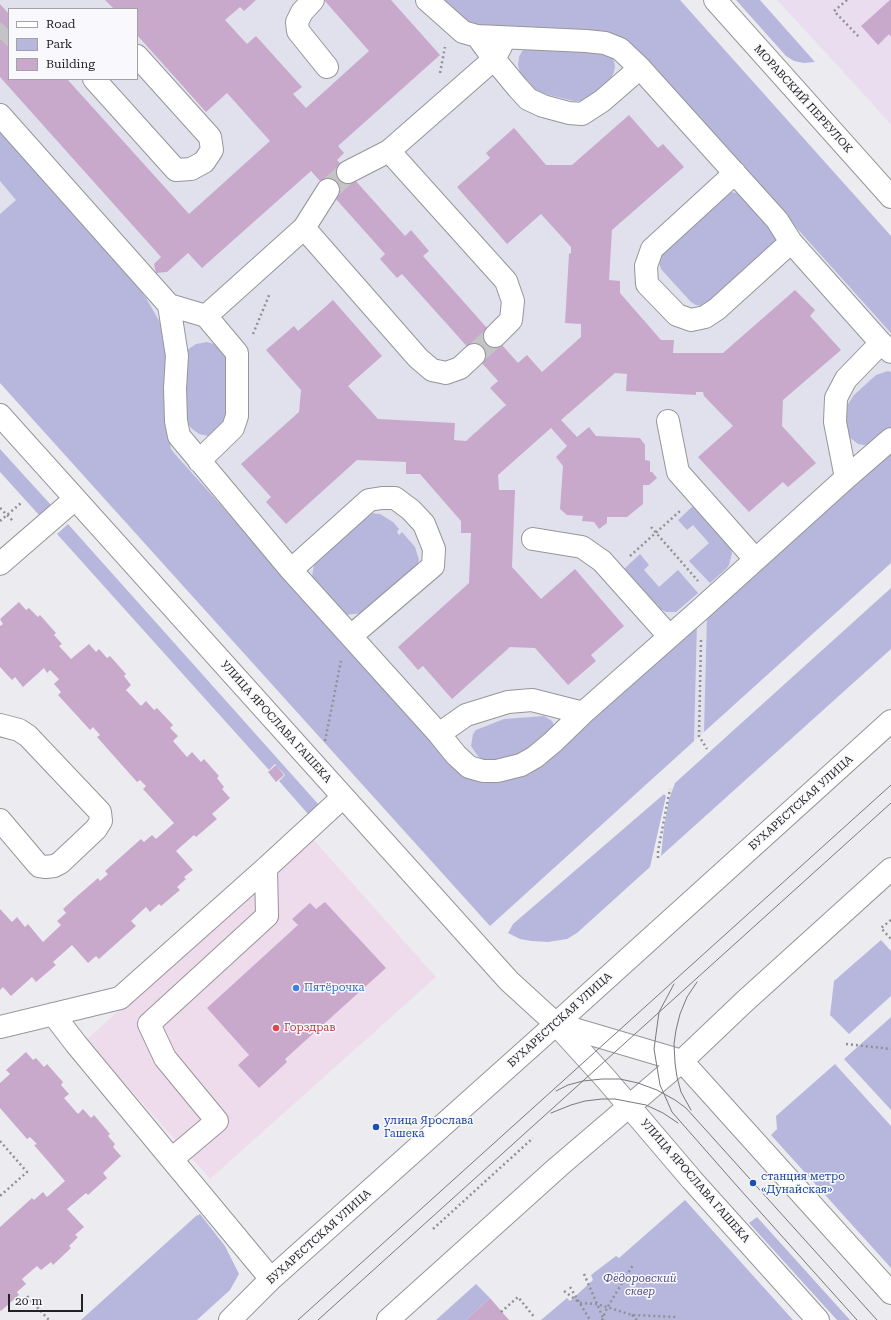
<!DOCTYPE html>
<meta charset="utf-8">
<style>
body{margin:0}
#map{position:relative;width:891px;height:1320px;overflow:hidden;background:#ececf0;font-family:"Roboto Serif",serif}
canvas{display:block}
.legend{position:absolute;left:8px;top:8px;width:130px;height:72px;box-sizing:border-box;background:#f9f9fd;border:1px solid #a3a3a6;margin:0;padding:5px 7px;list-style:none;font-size:12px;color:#222324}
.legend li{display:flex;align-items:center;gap:8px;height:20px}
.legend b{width:20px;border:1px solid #a3a3a6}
.scale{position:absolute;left:8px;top:1294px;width:75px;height:18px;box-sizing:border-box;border:2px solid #222324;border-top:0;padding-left:5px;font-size:12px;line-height:14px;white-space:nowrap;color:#222324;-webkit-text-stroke:3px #f9f9fd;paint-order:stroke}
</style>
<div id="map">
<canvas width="891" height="1320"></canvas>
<ul class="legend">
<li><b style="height:5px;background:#fff"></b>Road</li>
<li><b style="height:11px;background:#b7b7dd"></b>Park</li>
<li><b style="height:11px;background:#c8a9cc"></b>Building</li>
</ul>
<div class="scale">20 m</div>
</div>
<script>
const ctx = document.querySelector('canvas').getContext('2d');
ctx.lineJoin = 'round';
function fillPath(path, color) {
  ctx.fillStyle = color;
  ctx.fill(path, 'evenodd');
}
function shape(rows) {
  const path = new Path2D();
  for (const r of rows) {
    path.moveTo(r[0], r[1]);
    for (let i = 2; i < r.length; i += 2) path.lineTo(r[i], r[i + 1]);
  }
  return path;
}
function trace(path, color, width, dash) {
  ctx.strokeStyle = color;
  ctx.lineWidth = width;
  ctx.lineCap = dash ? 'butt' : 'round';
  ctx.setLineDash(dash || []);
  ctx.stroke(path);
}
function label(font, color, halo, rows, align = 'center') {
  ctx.font = font + ' "Roboto Serif",serif';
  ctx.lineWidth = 3;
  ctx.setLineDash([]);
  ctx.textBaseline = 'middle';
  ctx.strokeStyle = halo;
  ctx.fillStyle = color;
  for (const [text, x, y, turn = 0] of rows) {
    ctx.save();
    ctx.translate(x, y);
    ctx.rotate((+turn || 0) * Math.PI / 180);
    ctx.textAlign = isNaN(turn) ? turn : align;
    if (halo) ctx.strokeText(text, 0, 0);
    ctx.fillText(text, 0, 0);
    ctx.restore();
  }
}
const commercial = shape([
 [312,838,436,977,210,1179,86,1040]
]);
const built = shape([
 [0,0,680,0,891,236,891,563,490,926,0,383],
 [9,9,137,9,137,79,9,79]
]);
const education = shape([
 [777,0,891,0,891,125,869,100]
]);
const green = shape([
 [440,0,680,0,891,236,891,333,634,47,626,40,471,26],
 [736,0,760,0,815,62,804,63,794,61,786,56],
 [529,47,601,50,610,55,614,61,615,67,614,72,611,78,596,92,582,101,574,101,545,94,535,90,520,72,518,65,519,57,522,51],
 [0,132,127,273,146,298,158,319,164,331,166,340,169,437,171,449,174,453,446,756,503,778,697,623,694,741,490,926,0,383,0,214,16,200,0,181],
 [731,192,742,194,776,234,776,241,774,246,714,301,703,306,696,305,691,302,661,269,659,263,659,257],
 [207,342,214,344,220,348,227,357,229,417,214,435,208,436,199,434,191,428,187,422,184,355,187,350,196,344],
 [888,371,891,372,891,428,883,436,872,444,864,445,858,444,849,437,847,425,846,411,848,404,854,395,876,375],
 [0,449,51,505,39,515,0,472],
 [891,449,891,563,704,732,707,615],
 [694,505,731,548,732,553,729,565,726,569,710,583,689,561,709,543,693,525,687,530,678,520],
 [370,513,380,514,393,522,399,529,397,532,399,535,402,532,415,547,419,560,417,565,363,613,345,615,312,577,314,564],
 [68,524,319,805,308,814,279,781,285,775,275,764,269,770,57,534],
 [640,554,649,565,644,570,659,587,678,570,698,593,676,612,666,612,660,609,623,570],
 [891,588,891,649,661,856,664,826,669,799,675,783],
 [544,716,552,721,554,725,553,729,525,753,496,762,487,761,481,759,477,755,471,746,473,734,476,730,481,728,504,719],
 [664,794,666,796,650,867,577,933,567,939,548,942,531,941,520,939,508,933,513,924],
 [881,940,891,951,891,996,849,1034,830,1015,834,981],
 [891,1017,891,1110,844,1059],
 [835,1064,891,1126,891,1268,771,1135,777,1129,776,1116],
 [685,1200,793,1320,541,1320,567,1298,570,1301,593,1280,591,1275,616,1256,619,1258],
 [200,1214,225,1246,239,1274,230,1290,197,1320,81,1320,196,1216],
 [757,1217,850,1320,837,1320,749,1223],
 [476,1284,490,1298,466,1320,436,1320]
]);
const building = shape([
 [105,0,256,0,244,11,240,7,225,20,247,44,256,36,302,87,293,94,306,108,369,51,324,0,391,0,440,55,338,146,344,153,337,160,405,236,411,230,429,251,423,256,518,363,527,355,542,372,581,337,581,324,565,323,569,254,571,253,571,247,541,214,507,244,457,187,490,158,486,153,514,128,546,165,572,165,629,115,658,148,663,144,684,167,612,230,609,280,620,281,620,293,661,340,674,340,673,353,723,353,795,290,815,310,810,316,841,350,783,400,782,426,816,463,788,487,783,482,749,512,698,457,733,426,704,396,703,392,696,392,696,395,626,391,627,374,615,373,561,420,577,437,589,427,596,436,640,438,645,445,645,460,650,461,650,472,652,472,657,478,649,485,643,485,643,504,627,517,607,517,607,523,599,529,594,522,582,521,583,516,567,515,560,509,563,466,556,457,567,446,551,428,498,475,499,490,515,490,512,567,541,599,575,569,624,626,591,655,596,661,568,685,535,648,510,647,452,699,423,666,418,670,398,647,469,583,471,533,461,533,461,521,420,474,406,474,406,462,357,460,286,524,266,502,271,497,241,464,299,412,301,390,266,350,294,326,298,331,333,300,382,356,348,386,378,419,455,423,454,440,466,441,506,405,490,388,498,381,402,274,397,278,380,259,385,254,311,171,202,268,188,253,167,272,156,273,154,264,161,257,0,77,0,4,9,14,9,79,67,79,189,214,270,141,227,93,206,112,137,35,137,9,114,9],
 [890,0,891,0,891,37,889,34,878,45,861,26],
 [19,602,26,610,29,608,38,617,40,615,56,633,54,635,62,644,59,646,71,659,89,644,96,652,99,649,107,658,110,656,126,674,124,676,131,685,126,690,141,706,146,701,154,710,157,708,173,725,170,728,178,736,173,741,187,757,192,752,201,762,204,759,219,776,217,778,224,787,222,789,230,798,212,814,217,819,196,837,194,835,176,851,193,870,184,877,186,879,177,887,180,890,161,906,159,904,150,912,146,907,131,921,136,926,99,959,96,956,88,963,72,945,53,962,56,965,36,982,32,977,11,996,3,987,0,990,0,909,12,922,17,917,25,927,28,924,43,942,61,925,57,921,66,913,63,909,75,898,98,878,100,881,108,874,105,871,141,839,144,842,152,835,156,839,174,823,143,789,146,786,140,780,137,782,97,737,100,735,93,727,90,730,58,695,61,692,54,684,59,679,50,670,47,673,44,668,23,687,15,677,12,680,0,667,0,626,3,624,0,619],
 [276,765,284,775,276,782,268,772],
 [325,902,386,968,285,1059,287,1062,259,1088,238,1065,249,1055,207,1008,298,925,292,919,310,903,316,909],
 [26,1052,33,1060,36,1058,44,1067,47,1064,63,1082,61,1085,69,1094,64,1098,78,1114,83,1109,91,1118,94,1115,110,1134,108,1136,115,1144,113,1147,121,1156,103,1173,107,1178,88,1195,86,1193,67,1209,84,1227,75,1235,78,1237,69,1246,71,1248,53,1265,51,1262,41,1270,37,1266,22,1279,26,1284,17,1292,19,1295,1,1311,0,1310,0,1227,32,1198,34,1200,43,1192,47,1197,65,1181,34,1145,37,1144,30,1137,27,1139,0,1108,0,1083,10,1074,6,1070],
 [490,1298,509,1320,466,1320]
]);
const minorTunnel = shape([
 [0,39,9,30],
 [328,190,348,172],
 [474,355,495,336]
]);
const path = shape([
 [847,0,834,11,859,37],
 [440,73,445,47],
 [253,334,270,293],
 [0,508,14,522],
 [0,521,21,503],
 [651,527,698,581],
 [630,556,680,511],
 [701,640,699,736,707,749],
 [325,741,341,661],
 [658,858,658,851,670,789],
 [891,920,881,928,891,939],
 [846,1044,891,1049],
 [0,1141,27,1172,0,1196],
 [433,1229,533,1138],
 [584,1274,604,1320],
 [570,1287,590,1320],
 [564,1291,580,1303,597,1304,632,1315,676,1317],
 [27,1296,49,1320],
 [501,1312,518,1297,535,1318],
 [632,1315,637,1320],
 [602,1320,607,1308,633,1265]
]);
const minor = shape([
 [313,0,302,12,297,22,298,31,327,67],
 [427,0,463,32,477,36,586,41,605,43,620,49,640,68,777,220,791,242,881,343,891,352],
 [715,0,891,197],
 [477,36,494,59,518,88,528,99,543,106,569,113,582,114,602,101,640,68],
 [94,79,176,170,191,169,204,162,212,150,210,137,137,56],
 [0,115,169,305,177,356,175,388,176,421,179,436,291,570,439,734,456,755,469,767,483,771,497,771,521,765,535,757,553,742,583,713,702,608,846,478,891,439],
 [389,151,506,281,513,301,511,320,495,336],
 [348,172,389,151,494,59,501,46],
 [735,173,652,249,646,266,647,284,677,315,691,320,705,317,717,309,791,242],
 [304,228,418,358,432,370,446,373,460,368,474,355],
 [169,305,206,316],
 [0,415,509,981,556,1024,606,1079,692,1180,818,1320],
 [668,421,678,472,755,559],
 [199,461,233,428,237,416,237,353,206,316,304,228,328,190],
 [846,478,835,422,836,398,846,379,881,343],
 [533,539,582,547,602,561,669,636],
 [0,564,75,499],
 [291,570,369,500,382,498,395,498,411,510,424,524,434,549,433,566,351,636],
 [0,725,19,730,28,736,100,812,101,821,96,829,60,863,54,866,46,867,39,866,0,820],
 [439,734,466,715,508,702,532,700,583,713],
 [53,1014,76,1044,271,1279],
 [557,1024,682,1061,891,1293],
 [0,1027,120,998,266,868,343,797],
 [172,1159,217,1121,165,1058,149,1024,267,916,266,868],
 [230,1320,271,1279,556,1024,891,721],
 [388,1320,558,1167,682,1061,744,1002,891,869]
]);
const tram = shape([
 [674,984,659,1012,654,1049,660,1085,672,1112,737,1186,857,1320],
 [556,1091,568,1085,583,1081,602,1079,620,1079,638,1083,657,1090,675,1100,686,1108,877,1320],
 [691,1110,681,1092,677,1077,675,1063,674,1044,676,1030,680,1014,687,997,697,982],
 [551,1113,571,1105,585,1101,602,1099,615,1099,646,1105,663,1113,678,1123],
 [298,1320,891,785],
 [318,1320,891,803]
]);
const markers = [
 [296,988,4,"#3f7fe0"],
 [276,1028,4,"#e0444e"],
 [376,1127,4,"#1a4fb4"],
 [753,1183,4,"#1a4fb4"]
];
const streetNames = [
 ["МОРАВСКИЙ ПЕРЕУЛОК",803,99,48],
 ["УЛИЦА ЯРОСЛАВА ГАШЕКА",276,722,48],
 ["БУХАРЕСТСКАЯ УЛИЦА",801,803,-42],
 ["БУХАРЕСТСКАЯ УЛИЦА",560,1020,-42],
 ["УЛИЦА ЯРОСЛАВА ГАШЕКА",695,1181,49],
 ["БУХАРЕСТСКАЯ УЛИЦА",319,1237,-42]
];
const shopNames = [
 ["Пятёрочка",304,988]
];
const healthNames = [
 ["Горздрав",284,1028]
];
const transitNames = [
 ["улица Ярослава",384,1121],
 ["Гашека",384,1134],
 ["станция метро",761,1177],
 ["«Дунайская»",761,1190]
];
const parkNames = [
 ["Фёдоровский",640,1279],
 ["сквер",640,1292]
];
fillPath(commercial, '#eedced');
fillPath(built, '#e0e1ec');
fillPath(education, '#ebddf0');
fillPath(green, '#b7b7dd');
fillPath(building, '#c8a9cc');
trace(minorTunnel, '#c4c4c7', 22, [22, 11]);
trace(minor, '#969699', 24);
trace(path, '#919194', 2.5, [2, 3]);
trace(minor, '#fff', 22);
trace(tram, '#78797b', 1);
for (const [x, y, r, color] of markers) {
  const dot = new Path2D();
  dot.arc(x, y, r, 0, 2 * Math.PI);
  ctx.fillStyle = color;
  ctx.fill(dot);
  trace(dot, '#f9f9fd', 1.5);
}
label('11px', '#222324', '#f9f9fd', streetNames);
label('11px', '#366cbe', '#f9f9fd', shopNames, 'left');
label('11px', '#be3a42', '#f9f9fd', healthNames, 'left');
label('11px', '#164399', '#f9f9fd', transitNames, 'left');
label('italic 11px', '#514f87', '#f9f9fd', parkNames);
</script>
